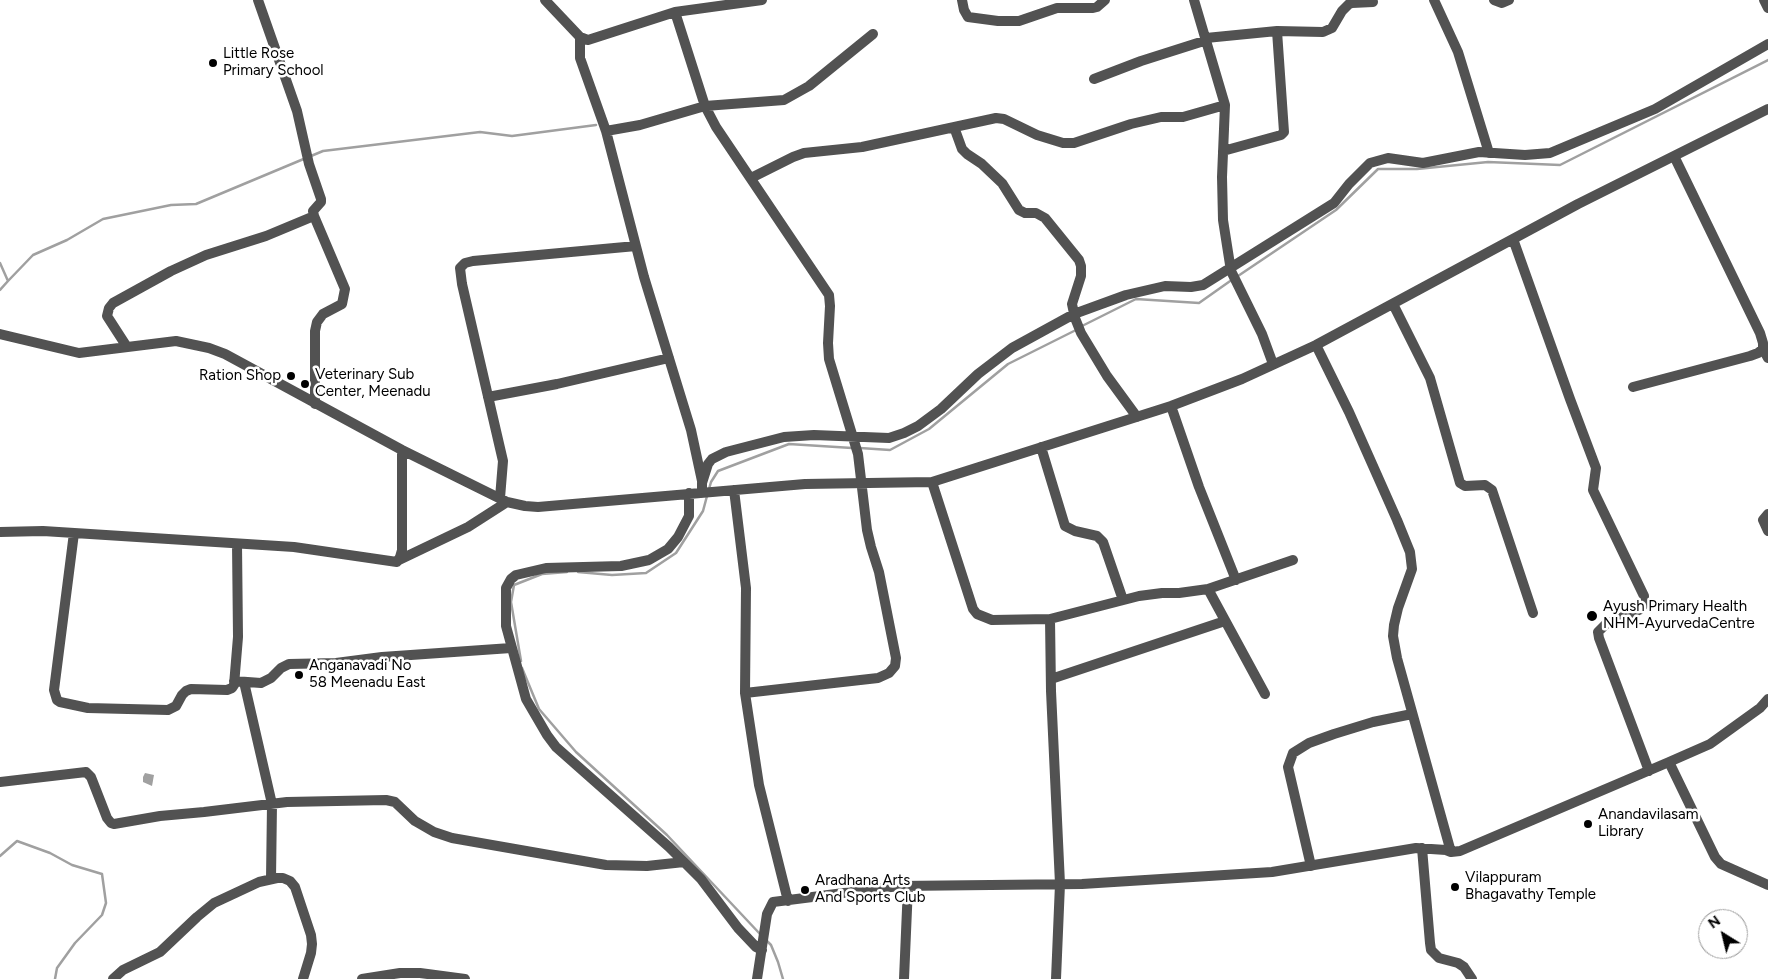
<!DOCTYPE html>
<style>
body{margin:0}
#map{position:relative;width:1768px;height:979px;overflow:hidden;background:#fff;font-family:Figtree,sans-serif}
canvas{display:block}
.north{position:absolute;left:1698px;top:909px;width:50px;height:50px;box-sizing:border-box;background:#fff;border:1px solid #999;border-radius:50%;rotate:324deg;font-size:14px;font-weight:700;line-height:20px;text-align:center;color:#000}
.north::after{content:'';display:block;margin:auto;width:18px;height:22px;background:#000;clip-path:polygon(50% 0,100% 100%,50% 72%,0 100%)}
</style>
<div id="map">
<canvas width="1768" height="979"></canvas>
<div class="north">N</div>
</div>
<script>
const ctx = document.querySelector('canvas').getContext('2d');
ctx.lineJoin = 'round';
function fillPath(path, color) {
  ctx.fillStyle = color;
  ctx.fill(path, 'evenodd');
}
function shape(rows) {
  const path = new Path2D();
  for (const r of rows) {
    path.moveTo(r[0], r[1]);
    for (let i = 2; i < r.length; i += 2) path.lineTo(r[i], r[i + 1]);
  }
  return path;
}
function trace(path, color, width, dash) {
  ctx.strokeStyle = color;
  ctx.lineWidth = width;
  ctx.lineCap = dash ? 'butt' : 'round';
  ctx.setLineDash(dash || []);
  ctx.stroke(path);
}
function label(font, color, halo, rows, align = 'center') {
  ctx.font = font + ' Figtree,sans-serif';
  ctx.lineWidth = 5;
  ctx.setLineDash([]);
  ctx.textBaseline = 'middle';
  ctx.strokeStyle = halo;
  ctx.fillStyle = color;
  for (const [text, x, y, turn = 0] of rows) {
    ctx.save();
    ctx.translate(x, y);
    ctx.rotate((+turn || 0) * Math.PI / 180);
    ctx.textAlign = isNaN(turn) ? turn : align;
    if (halo) ctx.strokeText(text, 0, 0);
    ctx.fillText(text, 0, 0);
    ctx.restore();
  }
}
const water = shape([
 [145,773,154,775,152,786,143,782,143,777]
]);
const stream = shape([
 [311,156,323,151,480,132,512,136,596,125],
 [0,263,8,281,0,290],
 [1238,276,1336,210,1378,169,1417,169,1488,162,1560,165,1768,60],
 [8,281,33,255,67,240,103,219,171,205,196,204,306,158],
 [1080,327,1136,299,1199,303,1233,279],
 [860,448,890,450,929,429,1008,364,1076,330],
 [709,489,711,482,718,471,789,444,852,448],
 [578,572,612,575,646,573,676,553,703,511,707,496],
 [521,661,511,602,514,585,542,574,567,572],
 [522,668,539,709,576,752,667,835,760,934],
 [0,856,17,841,50,853,72,865,102,874,106,903,102,915,75,943,57,968,55,979],
 [766,940,771,945,778,962,783,979]
]);
const minor = shape([
 [258,0,297,111,309,164,321,199,321,202,313,211,314,216,345,289,342,304,323,314,317,322,315,331,315,404],
 [545,0,580,37,588,40,675,12,762,0],
 [962,0,964,10,968,17,998,21,1019,21,1057,8,1093,8,1097,7,1105,0],
 [1194,0,1225,105,1222,177,1223,220,1231,271,1262,334,1273,364],
 [1434,0,1458,52,1489,153],
 [1494,0,1502,3,1509,0],
 [1764,0,1768,8],
 [675,12,705,106,716,127,829,295,830,306,828,343,829,359,858,454,867,530,871,547,879,572,896,658,895,666,889,673,878,678,745,693],
 [580,37,580,58,606,131,644,277,691,430,702,481],
 [1206,38,1277,31,1323,32,1332,28,1342,11,1349,4,1352,3,1373,2],
 [1094,79,1141,61,1207,40],
 [954,127,962,149,967,154,982,164,1002,183,1019,210,1025,213,1036,213,1045,218,1079,260,1081,266,1081,276,1072,304,1075,318,1081,333,1107,376,1137,417],
 [606,131,640,125,705,106,784,100,809,86,873,34],
 [1223,151,1281,135,1284,132,1277,31],
 [751,178,793,157,804,153,862,147,996,118,1004,119,1037,135,1063,143,1074,143,1131,124,1161,117,1183,117,1225,105],
 [1513,239,1570,399,1596,468,1593,490,1644,596,1644,604,1639,610,1606,624,1598,632,1599,638,1649,771],
 [1393,304,1430,378,1460,483,1465,486,1485,485,1492,490,1533,613],
 [0,334,79,353,176,341,209,348,225,354,402,450,507,502,525,506,538,507,805,484,932,482,1171,406,1242,379,1316,345,1578,204,1768,109],
 [1316,345,1349,412,1397,520,1410,552,1412,569,1398,608,1394,625,1393,636,1397,658,1451,852],
 [127,347,107,316,109,308,113,303,171,271,206,255,266,236,314,216],
 [1763,349,1768,358],
 [1633,387,1750,356,1758,353,1763,349,1763,343,1760,333,1674,156],
 [488,397,557,384,669,358],
 [1171,406,1199,487,1236,580],
 [1041,447,1065,526,1075,531,1097,536,1103,542,1123,600],
 [932,482,973,609,977,614,992,620,1050,619,1139,596,1162,593,1179,593,1208,589,1293,560],
 [734,490,746,588,745,693,759,785,788,901],
 [702,492,702,483,708,464,712,459,726,452,784,437,814,435,889,438,904,433,918,426,941,409,978,374,1012,348,1074,314,1126,295,1165,286,1191,287,1203,285,1334,203,1349,184,1370,163,1388,158,1423,163,1479,152,1525,155,1550,153,1655,109,1768,44],
 [689,493,689,516,678,537,668,549,649,560,621,566,546,568,516,575,511,579,506,588,506,626,526,699,547,735,556,747,669,847,701,879,738,928,756,947,762,950],
 [500,498,503,461,462,284,460,268,465,263,473,261,636,246],
 [1768,514,1763,520,1768,531],
 [0,532,43,531,294,547,397,562,400,557,402,550,402,450],
 [74,533,54,690,57,700,60,702,88,708,168,710,176,706,182,695,186,691,191,689,227,690,232,688,234,685,238,637,237,544],
 [399,560,468,527,507,502],
 [1208,589,1265,694],
 [1050,619,1051,691,1060,884,1056,979],
 [1051,679,1225,621],
 [234,681,261,683,271,678,281,668,289,664,336,663,382,657,511,648],
 [244,682,272,804,271,879],
 [1768,699,1760,708,1710,744,1669,762,1715,857,1721,864,1768,885],
 [0,782,86,772,91,777,107,818,111,823,114,824,160,816,204,812,287,802,386,800,395,802,415,821,434,832,452,838,606,865,647,866,684,862],
 [1422,848,1430,943,1431,950,1439,958,1458,963,1464,967,1472,979],
 [1311,866,1288,767,1293,753,1309,743,1334,734,1373,722,1412,714],
 [113,979,123,970,160,952,197,917,214,903,259,882,277,878,283,878,290,881,295,887,311,935,312,944,311,953,303,979],
 [362,979,400,973,420,973,465,979],
 [757,979,767,914,773,902,899,886,1082,884,1272,872,1416,848,1446,850,1451,852,1460,851,1669,762],
 [904,979,908,886]
]);
const markers = [
 [213,63,5,"#000"],
 [291,376,5,"#000"],
 [305,384,5,"#000"],
 [1592,616,6,"#000"],
 [299,675,5,"#000"],
 [1588,824,5,"#000"],
 [1455,887,5,"#000"],
 [805,890,5,"#000"]
];
const poiNames = [
 ["Little Rose",223,54],
 ["Primary School",223,71],
 ["Veterinary Sub",315,375],
 ["Center, Meenadu",315,392],
 ["Ration Shop",281,376,"right"],
 ["Ayush Primary Health",1603,607],
 ["NHM-AyurvedaCentre",1603,624],
 ["Anganavadi No",309,666],
 ["58 Meenadu East",309,683],
 ["Anandavilasam",1598,815],
 ["Library",1598,832],
 ["Vilappuram",1465,878],
 ["Bhagavathy Temple",1465,895],
 ["Aradhana Arts",815,881],
 ["And Sports Club",815,898]
];
fillPath(water, '#a0a0a0');
trace(stream, '#a0a0a0', 2.5);
trace(minor, '#525252', 10);
for (const [x, y, r, color] of markers) {
  const dot = new Path2D();
  dot.arc(x, y, r, 0, 2 * Math.PI);
  ctx.fillStyle = color;
  ctx.fill(dot);
  trace(dot, '#fff', 2);
}
label('15px', '#000', '#fff', poiNames, 'left');
</script>
